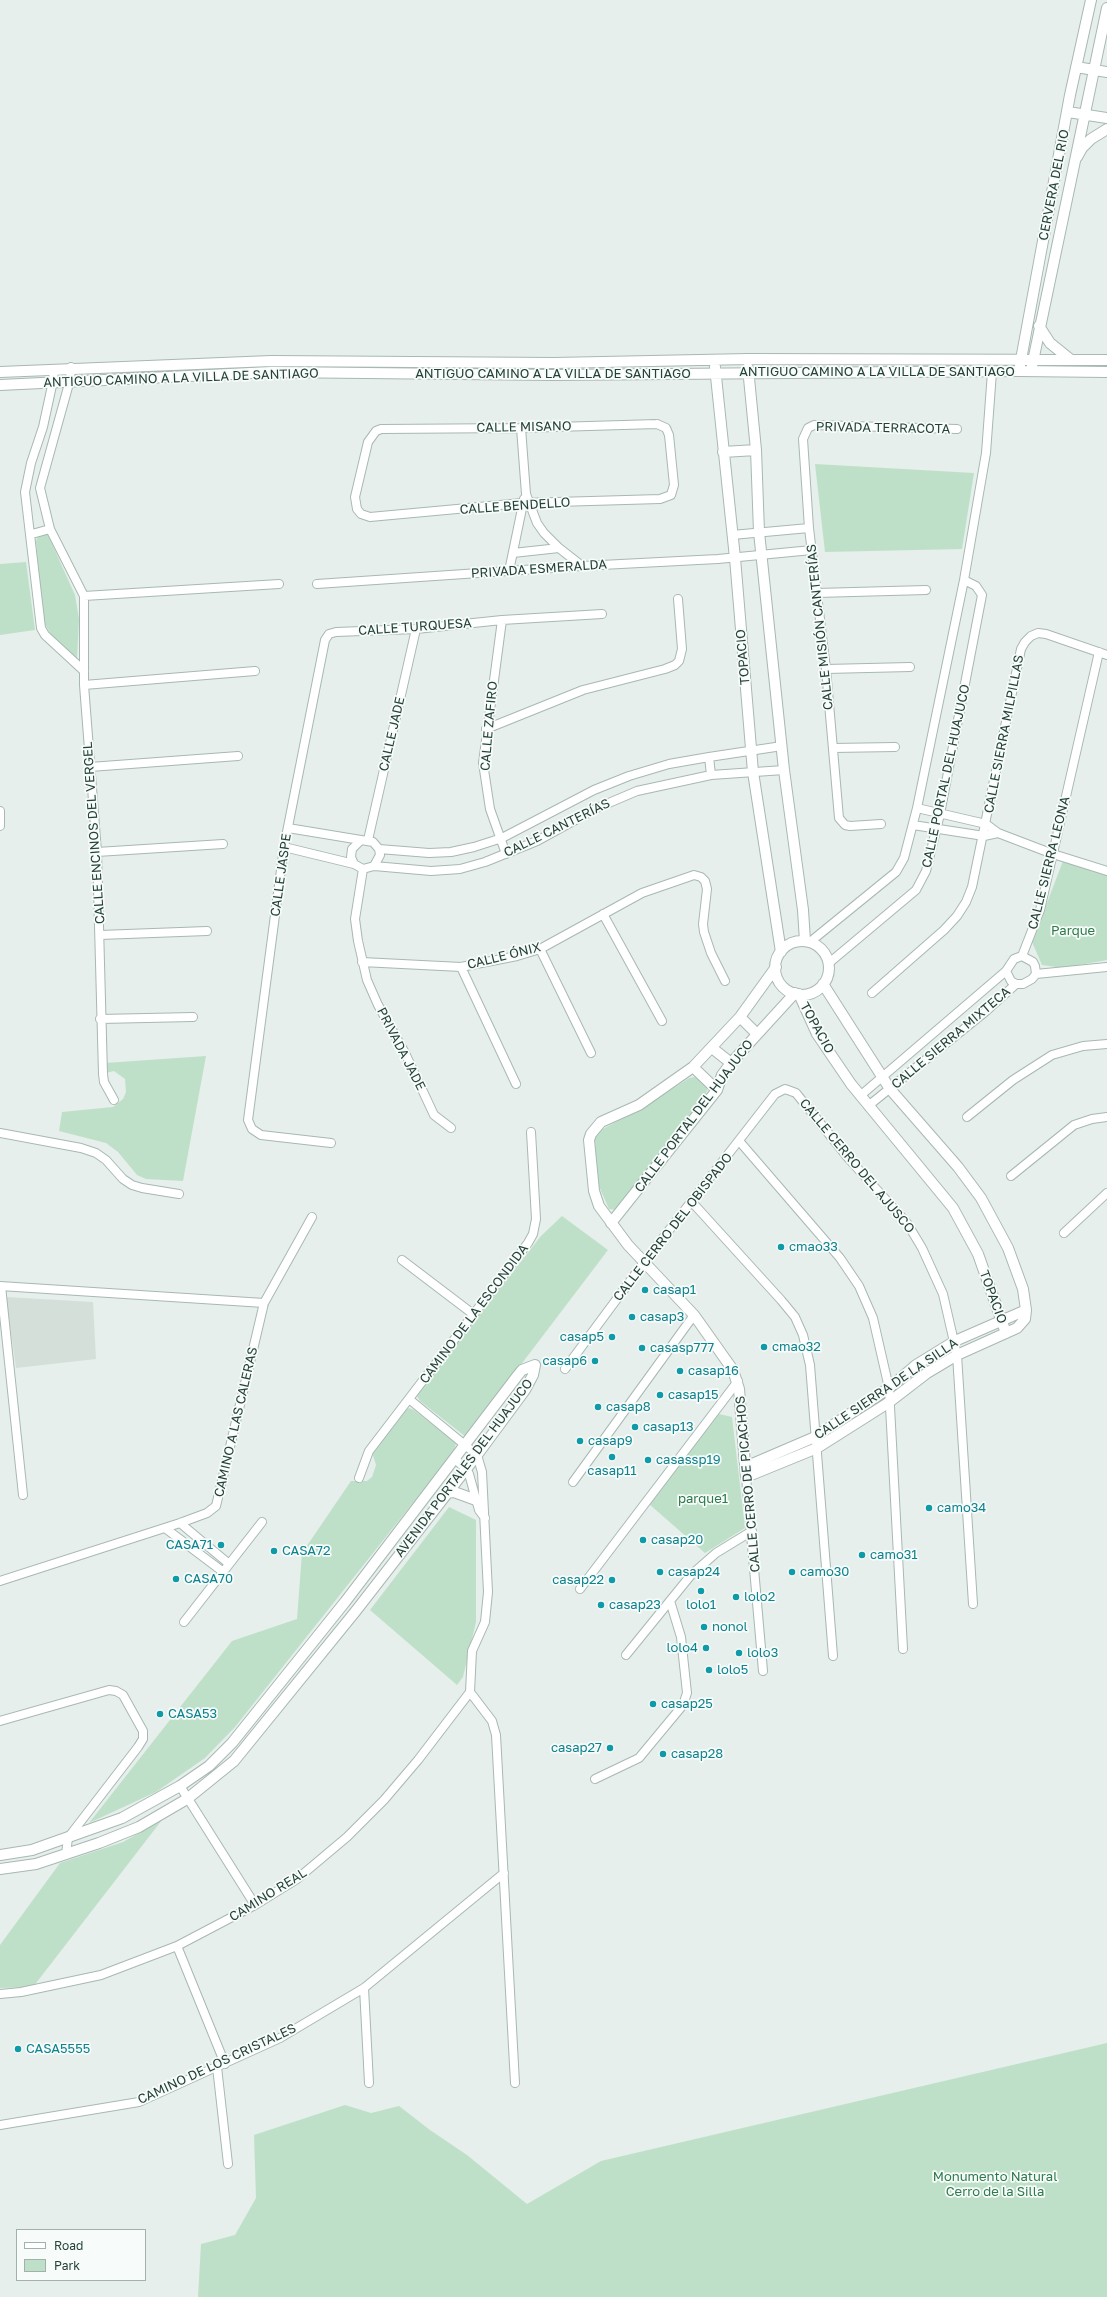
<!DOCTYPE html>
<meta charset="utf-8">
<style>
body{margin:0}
#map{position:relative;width:1107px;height:2297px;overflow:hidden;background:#e6efeb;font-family:"Golos Text",sans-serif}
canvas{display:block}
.legend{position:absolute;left:16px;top:2229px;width:130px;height:52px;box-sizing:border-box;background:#f7fbf9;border:1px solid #a3b1ad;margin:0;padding:5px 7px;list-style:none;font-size:12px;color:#24423a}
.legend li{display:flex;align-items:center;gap:8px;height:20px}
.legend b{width:20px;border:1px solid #a3b1ad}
</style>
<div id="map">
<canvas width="1107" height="2297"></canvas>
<ul class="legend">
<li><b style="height:5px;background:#fff"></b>Road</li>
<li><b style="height:11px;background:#bfe0c8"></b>Park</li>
</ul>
</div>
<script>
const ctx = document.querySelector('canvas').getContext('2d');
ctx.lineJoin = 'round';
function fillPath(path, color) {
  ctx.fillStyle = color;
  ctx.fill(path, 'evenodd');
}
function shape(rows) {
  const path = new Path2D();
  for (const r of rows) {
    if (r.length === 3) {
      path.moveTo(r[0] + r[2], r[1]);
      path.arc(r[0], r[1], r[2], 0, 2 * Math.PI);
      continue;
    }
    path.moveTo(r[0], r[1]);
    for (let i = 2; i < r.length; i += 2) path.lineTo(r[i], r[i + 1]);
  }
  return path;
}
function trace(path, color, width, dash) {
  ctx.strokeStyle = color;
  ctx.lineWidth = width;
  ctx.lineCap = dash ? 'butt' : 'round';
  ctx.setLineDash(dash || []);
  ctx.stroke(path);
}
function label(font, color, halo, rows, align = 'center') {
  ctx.font = font + ' "Golos Text",sans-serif';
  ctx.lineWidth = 3.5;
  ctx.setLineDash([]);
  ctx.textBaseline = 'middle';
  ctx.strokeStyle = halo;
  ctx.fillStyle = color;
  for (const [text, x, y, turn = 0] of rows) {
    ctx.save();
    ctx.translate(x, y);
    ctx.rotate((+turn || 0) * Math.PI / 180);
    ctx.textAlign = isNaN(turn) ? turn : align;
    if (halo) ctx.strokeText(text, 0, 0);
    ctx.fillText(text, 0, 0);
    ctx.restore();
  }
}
const built = shape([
 [6,1297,93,1302,96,1359,16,1368]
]);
const green = shape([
 [815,464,974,473,962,549,825,552],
 [45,534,48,535,75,595,79,619,77,660,55,641,43,621,36,541,38,536],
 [26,562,35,630,0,635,0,564],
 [1063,861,1107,876,1107,960,1063,968,1042,965,1032,942],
 [206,1056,183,1181,146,1179,137,1175,118,1152,106,1143,59,1131,62,1112,113,1107,123,1099,126,1092,125,1079,114,1071,106,1073,105,1063],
 [695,1077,708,1088,705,1096,660,1157,616,1210,609,1209,598,1184,595,1140,596,1135,601,1130,651,1103,689,1078],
 [562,1216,608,1250,466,1437,420,1401,417,1396,420,1390,541,1236],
 [409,1408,414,1410,456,1443,454,1451,235,1727,205,1758,156,1792,89,1823,232,1641,297,1619,302,1553,351,1481,367,1481,372,1477,376,1465,372,1452,405,1410],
 [719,1414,732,1417,745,1528,705,1553,649,1504],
 [449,1507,476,1520,476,1622,463,1677,457,1685,370,1610],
 [162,1820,33,1987,0,1988,0,1945,60,1863,123,1842],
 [1107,2043,1107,2297,198,2297,201,2244,235,2235,256,2198,254,2135,345,2105,371,2113,399,2106,430,2130,467,2155,527,2204,601,2161]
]);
const minor = shape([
 [71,367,70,380,40,488,50,529,84,596,84,685,97,852,103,1074,104,1082,114,1100],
 [54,369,53,381,43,427,31,463,25,492,41,628,45,635,84,671],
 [657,424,666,428,669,435,674,485,671,495,660,499,522,503,370,517,361,514,357,509,355,497,368,442,376,431,381,429,521,428,657,424],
 [521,428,526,494,537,523,544,533,559,548,582,566],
 [32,534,50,529],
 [732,535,809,528],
 [513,553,559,548],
 [509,571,524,499],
 [317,584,582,566,718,559,812,550],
 [817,593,926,590],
 [84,596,279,584],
 [502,620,483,763,490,809,506,854],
 [826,669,910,667],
 [84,685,255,671],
 [486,729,583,690,665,669,675,665,679,661,682,649,678,599],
 [833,748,895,747],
 [709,757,711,775],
 [90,767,238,756],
 [917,808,986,824,998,833,1053,854,1107,871],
 [0,811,0,826],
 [881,824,850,826,845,825,839,818,826,669,809,528,803,439,808,428,814,425,957,429],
 [913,825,984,836,998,833],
 [288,828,373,842,379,849,380,855,374,866],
 [368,840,416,629],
 [284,847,354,864,363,869,374,866,431,871,460,869,485,862,537,841,597,808,637,791,711,775,784,770],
 [379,849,429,853,451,852,474,847,502,838,594,790,629,776,669,764,709,757,782,746],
 [97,852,223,844],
 [354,864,351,857,352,849,360,841],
 [363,869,355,919,358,941,367,980,378,1005,405,1053,434,1115,451,1128],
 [603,914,662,1021],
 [100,935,207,931],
 [810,942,896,872,904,858,917,808,964,580,986,453,992,372],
 [540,949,591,1053],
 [1022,956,1033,962,1035,966,1036,974],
 [362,962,461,967,517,956,540,949,642,893,694,875,701,877,705,881,707,889,703,924,704,932,711,953,725,981],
 [829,963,916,890,926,871,940,814,982,595,976,586,964,580],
 [461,967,516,1084],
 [1006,971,1011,981,1016,984,1023,984,1032,979,1036,974],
 [1036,974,1107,967],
 [872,993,944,930,957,916,966,902,972,887,1021,649,1025,642,1031,636,1038,633,1046,634,1107,655],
 [100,1019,193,1017],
 [860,1096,1006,971,1014,959,1022,956,1040,910,1099,652],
 [868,1106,985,1012,1016,984],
 [967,1117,1013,1080,1052,1055,1083,1046,1107,1044],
 [0,1133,81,1148,96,1153,106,1160,123,1179,132,1185,142,1188,179,1194],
 [740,1142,840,1258,859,1286,873,1318,889,1388,903,1649],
 [331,1143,261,1135,252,1129,248,1120,284,847,325,640,329,634,336,632,416,629,502,620,602,614],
 [1011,1176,1074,1125,1092,1119,1107,1117],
 [691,1201,781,1300,795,1317,803,1335,810,1365,833,1656],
 [1064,1233,1107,1193],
 [402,1260,473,1314],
 [0,1286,264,1303],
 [1,1286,23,1495],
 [565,1369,645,1261,775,1094,785,1089,796,1093,849,1159,907,1223,922,1248,943,1294,957,1355,973,1604],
 [409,1399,477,1455,482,1472,488,1592,485,1622,472,1651,470,1692,492,1721,496,1735,515,2083],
 [455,1459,465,1468,469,1474,479,1510,485,1518],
 [746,1477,763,1671],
 [359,1478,369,1451,528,1243,533,1234,536,1219,531,1132],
 [573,1482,694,1315],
 [180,1523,228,1563],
 [165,1528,222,1571],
 [0,1581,180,1523,207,1513,216,1506,264,1303,312,1217],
 [580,1589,738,1381],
 [184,1622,262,1522],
 [626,1655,691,1575,716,1553,752,1531],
 [0,1721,109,1690,116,1691,123,1695,143,1731,143,1739,138,1747,68,1838,66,1854],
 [595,1779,639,1758,683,1705,687,1693,681,1637,670,1601],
 [180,1786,255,1905],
 [177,1946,225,2064],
 [364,1988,369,2083],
 [0,1994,21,1992,101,1975,177,1946,255,1905,297,1879,347,1837,384,1800,418,1760,470,1692],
 [217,2067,228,2164],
 [0,2125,139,2102,280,2038,364,1988,504,1873]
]);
const tertiary = shape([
 [1076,67,1107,72],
 [1068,112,1107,118],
 [1077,157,1082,148,1091,139,1107,129],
 [1039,326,1050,343,1071,360],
 [1020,365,1070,95,1091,0],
 [1032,366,1107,8],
 [715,367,735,558,753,772,781,952],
 [748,368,756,450,759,532,784,770,803,910,805,941],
 [0,372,271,361,554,363,748,359,1107,360],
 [0,385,272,372,553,375,1019,371,1107,372],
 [723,452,756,450],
 [802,968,27],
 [776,967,740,1017,693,1067,639,1105,601,1122,591,1134,589,1140,594,1191,599,1206,628,1245,694,1315,733,1370,739,1389,746,1477,817,1448,888,1403,927,1373,957,1355,1017,1328,1025,1319,1026,1310,1023,1289,1008,1248,981,1198,958,1167,890,1089,823,984],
 [799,994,817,1034,851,1084,953,1208,978,1254,1006,1333],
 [740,1017,757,1034],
 [712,1048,731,1063],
 [693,1067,717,1090],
 [611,1223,717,1090,722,1075,731,1063,795,993],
 [745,1467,815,1437,889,1388,916,1365,955,1341,1026,1310],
 [446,1493,454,1492,476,1500],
 [0,1855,32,1850,122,1818,180,1786,209,1766,232,1743,345,1602,518,1375,522,1370,535,1365,533,1375,525,1390,477,1455,355,1612,234,1761,187,1799,139,1827,99,1843,36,1864,0,1869]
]);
const markers = [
 [781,1247,4,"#0f9aa8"],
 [645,1290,4,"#0f9aa8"],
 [632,1317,4,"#0f9aa8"],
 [612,1337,4,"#0f9aa8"],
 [764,1347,4,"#0f9aa8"],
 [642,1348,4,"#0f9aa8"],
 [595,1361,4,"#0f9aa8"],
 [680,1371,4,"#0f9aa8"],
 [660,1395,4,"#0f9aa8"],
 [598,1407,4,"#0f9aa8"],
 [635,1427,4,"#0f9aa8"],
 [580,1441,4,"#0f9aa8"],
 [612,1457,4,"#0f9aa8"],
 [648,1460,4,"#0f9aa8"],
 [929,1508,4,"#0f9aa8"],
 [643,1540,4,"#0f9aa8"],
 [221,1545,4,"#0f9aa8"],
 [274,1551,4,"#0f9aa8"],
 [862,1555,4,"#0f9aa8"],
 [660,1572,4,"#0f9aa8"],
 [792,1572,4,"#0f9aa8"],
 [176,1579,4,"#0f9aa8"],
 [612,1580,4,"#0f9aa8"],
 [701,1591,4,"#0f9aa8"],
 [736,1597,4,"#0f9aa8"],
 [601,1605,4,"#0f9aa8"],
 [704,1627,4,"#0f9aa8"],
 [706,1648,4,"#0f9aa8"],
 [739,1653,4,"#0f9aa8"],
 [709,1670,4,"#0f9aa8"],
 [653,1704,4,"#0f9aa8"],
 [160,1714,4,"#0f9aa8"],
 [610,1748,4,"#0f9aa8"],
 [663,1754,4,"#0f9aa8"],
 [18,2049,4,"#0f9aa8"]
];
const streetNames = [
 ["CERVERA DEL RIO",1054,185,-79],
 ["ANTIGUO CAMINO A LA VILLA DE SANTIAGO",877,372],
 ["ANTIGUO CAMINO A LA VILLA DE SANTIAGO",553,374],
 ["ANTIGUO CAMINO A LA VILLA DE SANTIAGO",181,378,-2],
 ["CALLE MISANO",524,427,-1],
 ["PRIVADA TERRACOTA",883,428,1],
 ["CALLE BENDELLO",515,506,-4],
 ["PRIVADA ESMERALDA",539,569,-4],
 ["CALLE TURQUESA",415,627,-4],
 ["CALLE MISIÓN CANTERÍAS",820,627,-96],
 ["TOPACIO",743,657,-95],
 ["CALLE ZAFIRO",489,726,-85],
 ["CALLE JADE",392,734,-77],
 ["CALLE SIERRA MILPILLAS",1004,734,-79],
 ["CALLE PORTAL DEL HUAJUCO",946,776,-78],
 ["CALLE CANTERÍAS",557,828,-26],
 ["CALLE ENCINOS DEL VERGEL",94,833,-94],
 ["CALLE SIERRA LEONA",1049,863,-76],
 ["CALLE JASPE",281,875,-82],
 ["CALLE ÓNIX",504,956,-14],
 ["TOPACIO",817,1028,61],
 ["CALLE SIERRA MIXTECA",951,1038,-40],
 ["PRIVADA JADE",401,1049,63],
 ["CALLE PORTAL DEL HUAJUCO",694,1116,-53],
 ["CALLE CERRO DEL AJUSCO",857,1166,50],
 ["CALLE CERRO DEL OBISPADO",673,1227,-52],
 ["TOPACIO",993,1297,70],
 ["CAMINO DE LA ESCONDIDA",474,1314,-53],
 ["CALLE SIERRA DE LA SILLA",886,1389,-34],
 ["CAMINO A LAS CALERAS",236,1422,-77],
 ["AVENIDA PORTALES DEL HUAJUCO",464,1468,-53],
 ["CALLE CERRO DE PICACHOS",748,1484,-95],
 ["CAMINO REAL",268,1895,-32],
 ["CAMINO DE LOS CRISTALES",217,2064,-25]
];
const parkNames = [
 ["Parque",1073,931],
 ["parque1",703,1499],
 ["Monumento Natural",995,2177],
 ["Cerro de la Silla",995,2192]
];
const cultureNames = [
 ["cmao33",789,1247],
 ["casap1",653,1290],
 ["casap3",640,1317],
 ["casap5",604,1337,"right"],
 ["cmao32",772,1347],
 ["casasp777",650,1348],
 ["casap6",587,1361,"right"],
 ["casap16",688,1371],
 ["casap15",668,1395],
 ["casap8",606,1407],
 ["casap13",643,1427],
 ["casap9",588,1441],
 ["casassp19",656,1460],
 ["casap11",612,1471,"center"],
 ["camo34",937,1508],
 ["casap20",651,1540],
 ["CASA71",213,1545,"right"],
 ["CASA72",282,1551],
 ["camo31",870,1555],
 ["casap24",668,1572],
 ["camo30",800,1572],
 ["CASA70",184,1579],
 ["casap22",604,1580,"right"],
 ["lolo2",744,1597],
 ["casap23",609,1605],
 ["lolo1",701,1605,"center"],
 ["nonol",712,1627],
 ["lolo4",698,1648,"right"],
 ["lolo3",747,1653],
 ["lolo5",717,1670],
 ["casap25",661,1704],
 ["CASA53",168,1714],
 ["casap27",602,1748,"right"],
 ["casap28",671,1754],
 ["CASA5555",26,2049]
];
fillPath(built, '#d4dfda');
fillPath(green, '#bfe0c8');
trace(minor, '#a8b8b2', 10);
trace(tertiary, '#a8b8b2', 12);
trace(minor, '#fff', 8);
trace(tertiary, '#fff', 10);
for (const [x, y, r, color] of markers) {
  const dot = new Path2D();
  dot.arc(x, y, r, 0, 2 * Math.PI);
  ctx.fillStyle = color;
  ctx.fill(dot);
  trace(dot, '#f7fbf9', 1.5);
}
label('13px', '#24423a', '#f7fbf9', streetNames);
label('13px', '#2d7a4b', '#f7fbf9', parkNames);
label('13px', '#0d838f', '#f7fbf9', cultureNames, 'left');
</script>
